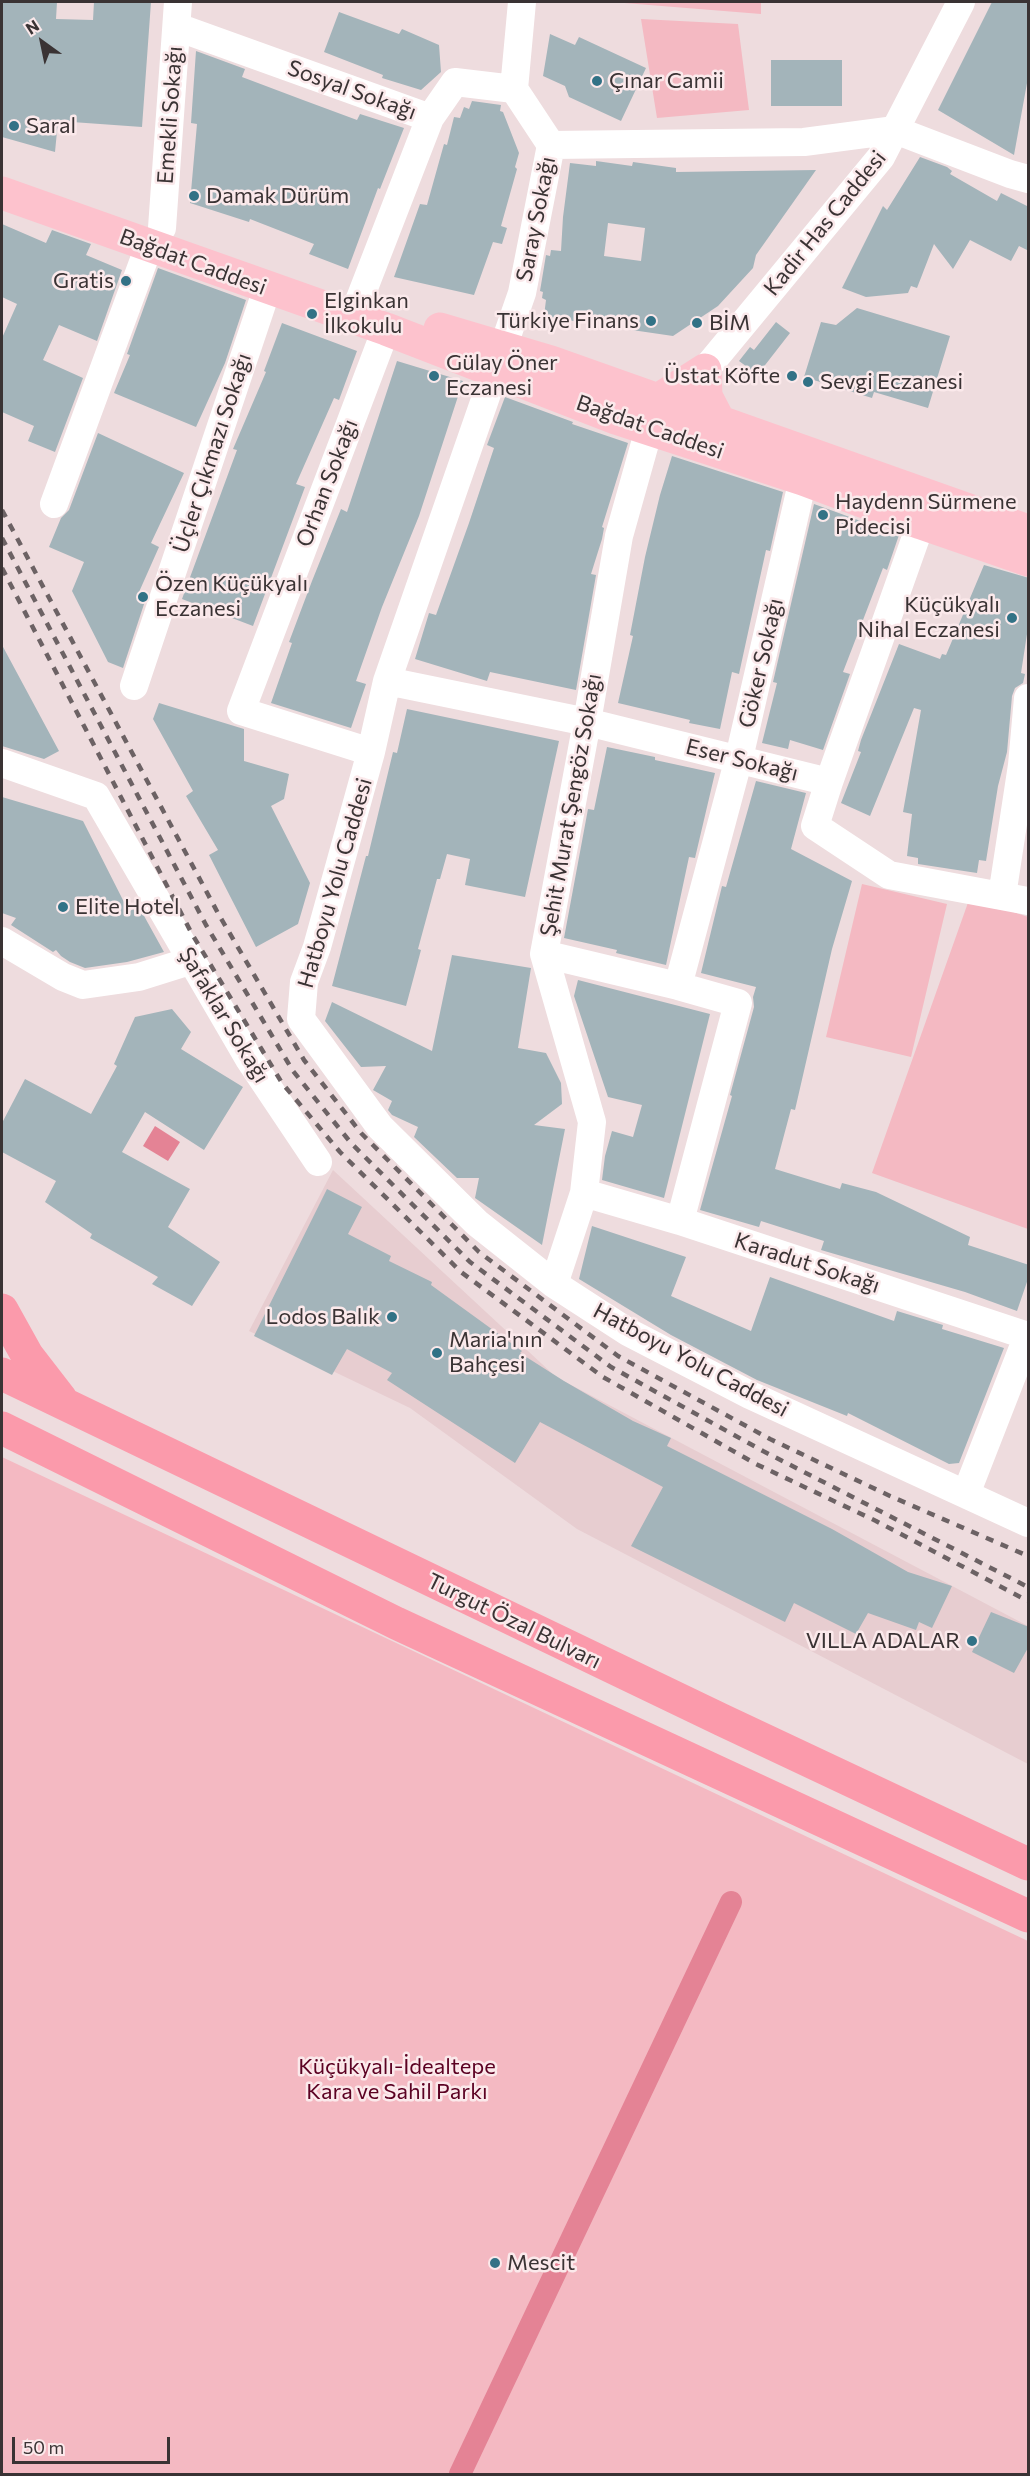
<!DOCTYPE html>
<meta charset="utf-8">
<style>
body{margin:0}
#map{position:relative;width:1030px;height:2476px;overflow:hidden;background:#eedcde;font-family:Commissioner,sans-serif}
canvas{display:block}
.frame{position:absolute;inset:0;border:3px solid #3a3334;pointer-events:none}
.north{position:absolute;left:12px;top:12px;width:60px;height:60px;-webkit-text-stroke:4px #fbe9eb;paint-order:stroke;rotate:327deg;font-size:16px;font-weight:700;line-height:24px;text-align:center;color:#3a3334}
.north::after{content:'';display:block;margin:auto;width:21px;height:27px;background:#3a3334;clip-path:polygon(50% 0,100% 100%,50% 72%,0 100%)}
.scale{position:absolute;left:12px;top:2437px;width:158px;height:27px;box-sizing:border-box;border:3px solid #3a3334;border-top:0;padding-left:8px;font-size:18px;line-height:21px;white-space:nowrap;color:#3a3334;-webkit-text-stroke:4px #fbe9eb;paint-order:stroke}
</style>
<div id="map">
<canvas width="1030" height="2476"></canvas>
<div class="frame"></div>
<div class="north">N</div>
<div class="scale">50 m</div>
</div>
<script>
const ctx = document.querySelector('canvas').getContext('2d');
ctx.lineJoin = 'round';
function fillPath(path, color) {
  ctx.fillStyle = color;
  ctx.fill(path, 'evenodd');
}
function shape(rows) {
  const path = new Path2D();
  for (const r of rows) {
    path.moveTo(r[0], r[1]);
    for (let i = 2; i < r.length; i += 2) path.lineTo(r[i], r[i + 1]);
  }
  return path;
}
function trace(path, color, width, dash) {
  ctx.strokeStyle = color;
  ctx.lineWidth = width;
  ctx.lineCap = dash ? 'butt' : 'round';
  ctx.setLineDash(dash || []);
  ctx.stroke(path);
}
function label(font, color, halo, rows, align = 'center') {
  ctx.font = font + ' Commissioner,sans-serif';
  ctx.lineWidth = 5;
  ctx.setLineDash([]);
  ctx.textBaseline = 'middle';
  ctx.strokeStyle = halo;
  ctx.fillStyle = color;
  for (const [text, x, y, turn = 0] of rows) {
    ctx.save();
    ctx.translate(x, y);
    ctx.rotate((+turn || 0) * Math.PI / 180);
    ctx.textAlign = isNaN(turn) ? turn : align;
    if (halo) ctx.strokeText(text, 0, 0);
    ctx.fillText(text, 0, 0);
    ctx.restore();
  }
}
const built = shape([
 [333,1170,556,1377,1028,1626,1028,1764,577,1529,410,1408,249,1331]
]);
const green = shape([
 [612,2,761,2,761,14],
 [641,19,738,24,749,110,657,118],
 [862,884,947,904,911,1057,826,1037],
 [970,897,1028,917,1028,1229,872,1173],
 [2,1457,1028,1941,1028,2474,2,2474]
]);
const water = shape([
 [155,1126,180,1142,168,1161,143,1146]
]);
const canal = shape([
 [460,2474,731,1902]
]);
const building = shape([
 [2,2,57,2,56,19,93,20,94,2,151,2,142,127,58,121,55,152,2,137],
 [992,2,1029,2,1029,72,1014,155,938,110],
 [339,12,399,34,402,29,439,45,441,72,421,90,382,78,383,75,324,52],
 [550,34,575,45,579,37,646,68,621,121,569,97,565,86,543,76],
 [196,51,245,69,242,77,303,100,357,120,360,114,404,128,380,189,378,188,348,269,309,254,314,244,250,219,249,222,190,203,197,124,191,123],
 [771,60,842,60,842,106,771,106],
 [472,101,501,105,500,111,503,112,519,153,515,167,517,169,501,226,507,228,502,244,493,242,474,295,394,277,420,204,427,205,444,144,447,145,454,117,460,118,464,107,469,109],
 [920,157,947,167,952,171,950,174,997,201,1001,193,1029,207,1029,251,1019,246,1011,261,970,240,953,269,934,244,917,288,911,286,908,293,866,297,842,288,883,206,887,210],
 [596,161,632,166,633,162,676,168,676,172,816,170,756,255,753,268,718,306,673,336,632,330,633,323,592,316,591,324,544,316,546,300,542,298,543,292,540,291,546,255,550,256,551,250,561,251,563,217,570,163,596,166],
 [608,223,645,228,641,261,604,256],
 [2,224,46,243,52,230,91,244,86,255,122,270,97,341,59,325,43,360,83,378,55,452,28,441,34,426,2,412,2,338,17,304,2,297],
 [158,268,246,300,225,363,196,427,114,393,130,355,127,354],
 [857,308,950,336,928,408,874,392,872,398,804,377,821,322,836,325],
 [776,322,790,333,762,369,758,366,754,372,739,361,750,347,754,350],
 [282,323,357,351,339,400,334,398,296,484,305,487,253,626,182,599,237,450,233,449,266,372,264,371],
 [397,361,463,381,419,516,382,607,356,681,366,684,351,728,271,703,292,643,289,642,312,581,341,509,347,512],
 [505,397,573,422,572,424,628,443,602,527,604,528,602,539,591,574,596,575,576,690,490,672,487,681,415,659,429,613,436,615,469,523,494,448,487,445],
 [98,433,184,473,151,543,159,547,139,592,147,595,123,668,108,662,72,591,84,562,49,547,61,518,69,510],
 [672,456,783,492,770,551,766,550,739,674,732,672,720,729,689,723,690,720,618,703,633,636,630,635,645,557,660,495],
 [814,504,899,535,887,570,883,568,843,672,850,674,823,750,790,740,788,749,762,743,777,683,773,682],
 [984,565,1029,578,1029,621,1021,673,1025,674,1023,683,1015,688,1012,696,1007,752,998,786,986,861,979,860,977,873,918,864,918,858,907,856,912,814,903,812,921,710,914,708,870,816,841,803,861,752,858,751,861,740,899,644,940,659,942,654,946,655],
 [2,645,59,751,44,759,2,746],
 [159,703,244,729,244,761,289,774,284,799,271,806,310,883,298,924,256,947,209,855,218,850,186,796,193,791,153,719],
 [407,709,559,741,525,897,465,885,470,859,447,854,440,879,437,879,418,949,421,950,406,1006,332,986,366,856,368,856,393,752,397,753],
 [607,747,655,757,655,760,715,773,695,858,689,857,666,965,616,953,617,950,564,938,588,809,594,810],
 [756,781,806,793,791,849,852,881,832,949,795,1110,791,1109,775,1169,840,1189,842,1183,876,1192,970,1237,968,1245,1029,1265,1029,1276,1017,1311,965,1292,821,1250,824,1241,761,1221,759,1227,700,1210,732,1096,730,1095,754,1007,753,997,756,987,701,973,722,886,726,887],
 [2,797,83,821,129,912,138,905,164,952,127,962,85,968,70,962,61,956,56,950,53,952,11,925,16,918,2,913],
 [452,955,531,968,518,1048,546,1053,561,1083,562,1104,534,1125,565,1129,542,1245,475,1198,479,1178,457,1178,414,1137,418,1127,392,1115,388,1110,392,1101,373,1090,386,1066,361,1067,325,1021,332,1002,432,1051],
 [578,980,710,1014,664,1198,602,1180,605,1156,612,1131,633,1137,642,1105,608,1097,574,996],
 [172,1009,191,1032,181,1049,243,1087,204,1150,145,1112,122,1152,190,1189,168,1227,220,1262,192,1306,152,1284,158,1277,90,1238,92,1234,45,1202,56,1181,2,1152,2,1123,25,1079,91,1114,117,1066,114,1064,135,1017],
 [327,1189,362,1207,348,1234,391,1256,389,1261,432,1282,431,1285,522,1351,520,1353,564,1381,633,1421,671,1438,667,1446,832,1529,908,1572,952,1586,932,1628,919,1622,916,1630,868,1613,856,1634,794,1603,785,1622,631,1546,663,1487,540,1422,515,1463,387,1380,392,1373,347,1349,332,1375,254,1336],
 [592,1226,686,1257,671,1296,751,1331,770,1277,894,1321,897,1311,943,1325,942,1329,1004,1348,959,1463,949,1464,848,1413,847,1416,757,1380,671,1335,579,1279],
 [991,1612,1029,1627,1029,1646,1014,1673,972,1652]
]);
const minor = shape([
 [522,2,514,89,551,145,522,293,387,681,371,752,317,947,304,982,301,1019,380,1127,477,1223,554,1284,628,1332,750,1395,1028,1523],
 [177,27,430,118,455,82,514,89],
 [551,145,804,142,895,130,1010,174,1028,179],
 [162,228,178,2],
 [359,301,430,118],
 [705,370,881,157,961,2],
 [54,504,149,246],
 [387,681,587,722,829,782,921,523],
 [134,686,267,289],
 [371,752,241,711,386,329],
 [2,763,96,796,249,1059,318,1162],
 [829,782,815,826,889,875,1028,901],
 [1002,896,1022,765,1028,698],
 [2,941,63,977,83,985,139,977,190,961],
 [544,954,678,986,738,1003,680,1221],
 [678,986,739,758,803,479],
 [584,1193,680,1221,1028,1336],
 [554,1284,584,1193,592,1122,544,954,587,722,619,536,649,429],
 [966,1494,1028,1335]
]);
const major = shape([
 [2,193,386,329,616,418,803,479,921,523,1028,560],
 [440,329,551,362,1028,531],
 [654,415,658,400,705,370,706,396,720,423]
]);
const highway = shape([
 [2,1310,27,1355,61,1399],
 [2,1374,722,1720,1028,1864],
 [2,1428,396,1623,1028,1916]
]);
const rail = shape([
 [2,510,219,915,304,1060,361,1133,479,1252,618,1356,770,1439,890,1496,1028,1556],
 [2,538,206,925,293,1071,351,1143,470,1262,611,1367,763,1451,1028,1587],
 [2,568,192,934,282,1083,340,1152,461,1272,603,1377,756,1464,876,1521,1028,1601]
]);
const markers = [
 [597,81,6,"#327286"],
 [14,126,6,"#327286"],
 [194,196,6,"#327286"],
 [126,281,6,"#327286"],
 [312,314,6,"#327286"],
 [651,321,6,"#327286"],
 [697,323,6,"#327286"],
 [434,376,6,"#327286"],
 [792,376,6,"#327286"],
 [808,382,6,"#327286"],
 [823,515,6,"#327286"],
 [143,597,6,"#327286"],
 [1012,618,6,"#327286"],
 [63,907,6,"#327286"],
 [392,1317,6,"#327286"],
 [437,1353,6,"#327286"],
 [972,1641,6,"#327286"],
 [495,2263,6,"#327286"]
];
const poiNames = [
 ["Çınar Camii",609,81],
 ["Saral",26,126],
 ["Damak Dürüm",206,196],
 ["Gratis",114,281,"right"],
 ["Elginkan",324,301],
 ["İlkokulu",324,326],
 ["Türkiye Finans",639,321,"right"],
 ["BİM",709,323],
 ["Gülay Öner",446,363],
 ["Eczanesi",446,388],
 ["Üstat Köfte",780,376,"right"],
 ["Sevgi Eczanesi",820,382],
 ["Haydenn Sürmene",835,502],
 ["Pidecisi",835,527],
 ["Özen Küçükyalı",155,584],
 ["Eczanesi",155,609],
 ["Küçükyalı",1000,605,"right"],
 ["Nihal Eczanesi",1000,630,"right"],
 ["Elite Hotel",75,907],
 ["Lodos Balık",380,1317,"right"],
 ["Maria'nın",449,1340],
 ["Bahçesi",449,1365],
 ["VILLA ADALAR",960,1641,"right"],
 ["Mescit",507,2263]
];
const streetNames = [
 ["Sosyal Sokağı",352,90,20],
 ["Emekli Sokağı",170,115,-86],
 ["Saray Sokağı",536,219,-79],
 ["Kadir Has Caddesi",825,223,-51],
 ["Bağdat Caddesi",193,262,20],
 ["Bağdat Caddesi",650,427,19],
 ["Üçler Çıkmazı Sokağı",212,453,-72],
 ["Orhan Sokağı",327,483,-69],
 ["Göker Sokağı",761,663,-77],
 ["Eser Sokağı",742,760,14],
 ["Şehit Murat Şengöz Sokağı",571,805,-80],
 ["Hatboyu Yolu Caddesi",335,883,-74],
 ["Şafaklar Sokağı",224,1015,59],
 ["Karadut Sokağı",807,1263,18],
 ["Hatboyu Yolu Caddesi",691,1360,28],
 ["Turgut Özal Bulvarı",514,1621,26]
];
const parkNames = [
 ["Küçükyalı-İdealtepe",397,2067],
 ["Kara ve Sahil Parkı",397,2092]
];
fillPath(built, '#e7cdd0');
fillPath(green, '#f4b9c2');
fillPath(water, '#e48395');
trace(canal, '#e48395', 22);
fillPath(building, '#a3b4ba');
trace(minor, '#fff', 28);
trace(major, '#fdc2cd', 33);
trace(highway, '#fb9aab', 33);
trace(rail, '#6c6264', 4.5, [8, 8]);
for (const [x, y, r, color] of markers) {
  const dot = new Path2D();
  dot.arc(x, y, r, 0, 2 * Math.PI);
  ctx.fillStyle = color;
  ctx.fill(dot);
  trace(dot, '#fbe9eb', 2);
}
label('22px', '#3a3334', '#fbe9eb', poiNames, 'left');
label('22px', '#3a3334', '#fbe9eb', streetNames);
label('22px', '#5b0122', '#fbe9eb', parkNames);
</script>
